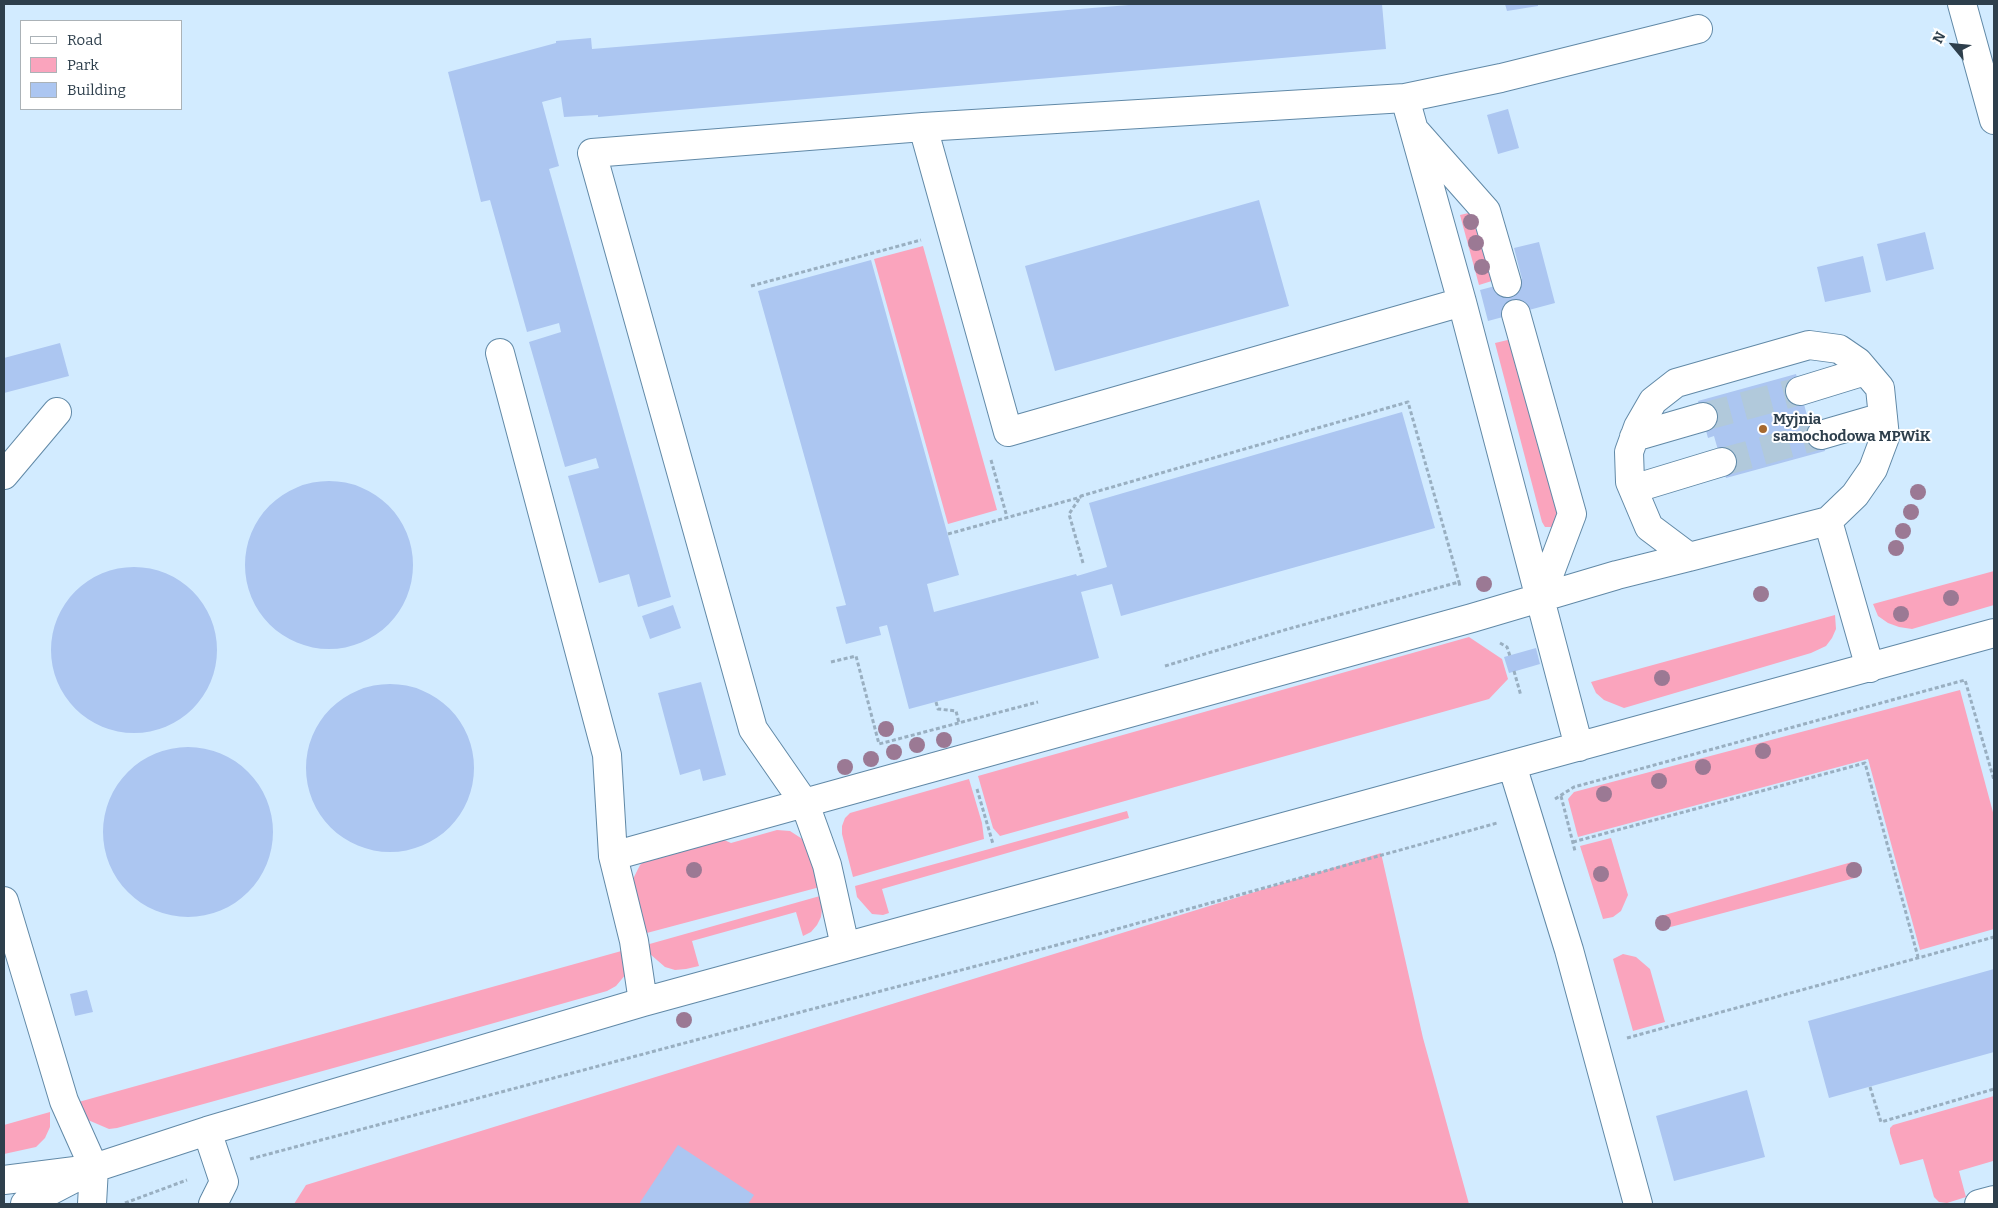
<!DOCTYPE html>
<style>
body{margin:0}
#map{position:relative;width:1998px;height:1208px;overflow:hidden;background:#d2ebff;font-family:Bitter,serif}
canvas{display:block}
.frame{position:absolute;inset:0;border:5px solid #2e3f4c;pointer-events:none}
.legend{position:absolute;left:20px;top:20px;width:162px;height:90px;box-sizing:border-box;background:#fff;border:1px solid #abb2b7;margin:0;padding:6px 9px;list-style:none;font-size:15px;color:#2e3f4c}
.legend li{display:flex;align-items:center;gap:10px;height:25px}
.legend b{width:25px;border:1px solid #abb2b7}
.north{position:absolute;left:1928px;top:20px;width:50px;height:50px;-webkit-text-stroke:4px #fff;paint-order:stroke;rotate:298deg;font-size:14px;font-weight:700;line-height:20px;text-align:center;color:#2e3f4c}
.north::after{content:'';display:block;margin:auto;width:18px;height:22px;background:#2e3f4c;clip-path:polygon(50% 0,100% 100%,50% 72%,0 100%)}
</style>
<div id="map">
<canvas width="1998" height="1208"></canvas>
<div class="frame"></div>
<ul class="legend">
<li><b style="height:6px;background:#fff"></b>Road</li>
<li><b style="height:14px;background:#faa4bd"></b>Park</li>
<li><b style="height:14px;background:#acc6f1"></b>Building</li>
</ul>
<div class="north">N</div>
</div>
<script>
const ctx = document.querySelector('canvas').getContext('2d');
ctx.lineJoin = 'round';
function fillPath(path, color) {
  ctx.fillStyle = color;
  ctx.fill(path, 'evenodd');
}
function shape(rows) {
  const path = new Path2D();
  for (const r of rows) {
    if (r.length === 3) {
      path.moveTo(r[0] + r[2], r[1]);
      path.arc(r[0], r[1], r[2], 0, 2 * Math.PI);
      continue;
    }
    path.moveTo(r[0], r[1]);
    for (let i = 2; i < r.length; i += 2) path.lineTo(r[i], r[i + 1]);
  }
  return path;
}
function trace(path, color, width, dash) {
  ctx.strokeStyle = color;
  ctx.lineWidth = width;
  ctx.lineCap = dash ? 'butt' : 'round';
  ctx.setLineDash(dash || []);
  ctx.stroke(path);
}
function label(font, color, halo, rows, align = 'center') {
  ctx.font = font + ' Bitter,serif';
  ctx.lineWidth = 4;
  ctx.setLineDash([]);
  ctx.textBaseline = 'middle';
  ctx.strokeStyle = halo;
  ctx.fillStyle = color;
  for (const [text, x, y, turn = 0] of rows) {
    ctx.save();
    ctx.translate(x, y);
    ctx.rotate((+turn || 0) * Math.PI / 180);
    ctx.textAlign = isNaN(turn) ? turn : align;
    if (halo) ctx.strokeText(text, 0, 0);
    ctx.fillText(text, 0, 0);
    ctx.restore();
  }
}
const green = shape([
 [1477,211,1495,280,1479,285,1460,215],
 [923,246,997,510,948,524,874,259],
 [1512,339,1559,515,1555,527,1545,527,1542,522,1495,343],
 [1994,571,1994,605,1912,629,1899,627,1888,623,1878,616,1873,604],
 [1835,615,1836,629,1832,638,1826,646,1811,653,1624,708,1604,700,1596,693,1591,682],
 [1469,637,1502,659,1508,679,1489,699,1000,836,993,828,978,776],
 [1960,690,1994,816,1994,929,1920,950,1868,759,1578,837,1568,799,1574,792],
 [969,779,982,823,984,839,853,877,842,834,842,826,845,818,850,813],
 [1127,811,1129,818,882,889,889,913,883,915,872,914,857,897,855,886],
 [777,830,790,831,807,842,820,887,643,934,633,879,640,865,650,855,715,836,731,843],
 [1611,838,1628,895,1621,911,1613,917,1603,919,1580,846],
 [1381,853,1423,1038,1469,1204,294,1204,306,1185],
 [1852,862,1859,864,1862,871,1860,875,1855,878,1663,929,1657,925,1657,920,1661,916],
 [820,896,822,909,821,917,817,925,811,932,803,936,796,912,692,941,699,966,686,969,675,970,665,967,650,954,646,945],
 [625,950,626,974,616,986,607,991,420,1044,117,1128,109,1129,88,1120,75,1103],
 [1623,954,1636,957,1650,969,1665,1022,1633,1031,1613,959],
 [1994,1096,1994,1166,1993,1161,1959,1171,1966,1197,1947,1203,1939,1202,1934,1197,1923,1159,1900,1165,1890,1133,1890,1128,1893,1125],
 [50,1112,50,1127,45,1138,36,1147,4,1154,4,1125]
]);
const building = shape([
 [1141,4,1382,4,1386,49,598,117,598,115,564,117,561,97,542,102,559,166,549,169,671,597,638,607,629,574,599,583,568,476,599,468,596,458,565,467,529,342,561,332,559,323,527,332,490,200,481,202,448,72,556,43,556,41,591,38,592,49],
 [1505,4,1538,4,1538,6,1507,11],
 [1508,109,1519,148,1498,154,1487,115],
 [1259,200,1289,306,1055,371,1025,266],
 [1925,232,1934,269,1886,281,1877,244],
 [1539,242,1555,303,1488,321,1480,290,1522,279,1514,248],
 [1863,256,1871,292,1825,302,1817,267],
 [871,260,959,575,927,584,934,612,1076,574,1077,576,1107,567,1089,503,1402,412,1435,528,1121,616,1112,584,1081,592,1099,658,909,709,887,625,879,627,881,635,846,644,836,607,846,605,758,291],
 [60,343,69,376,4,393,4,358],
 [1796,374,1809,423,1817,420,1825,451,1726,478,1714,436,1708,438,1698,401],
 [329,565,84],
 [134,650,83],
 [673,605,681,628,650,639,642,616],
 [1536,648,1540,664,1509,673,1504,657],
 [701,682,726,775,703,781,700,769,680,775,658,693],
 [390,768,84],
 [188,832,85],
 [1994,969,1994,1052,1829,1098,1808,1021],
 [87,990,93,1012,75,1016,70,994],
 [1747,1090,1765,1157,1674,1181,1656,1116],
 [678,1145,754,1195,748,1204,639,1204]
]);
const minorTunnel = shape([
 [1703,417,1800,391],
 [1722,462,1821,435]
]);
const path = shape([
 [751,286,921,240],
 [991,460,1007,517],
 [948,534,1081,497],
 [1083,563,1069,514,1081,496,1408,402,1459,582],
 [1500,643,1507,647,1510,656],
 [831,662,856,656,879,744,1038,702],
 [1165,666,1288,629,1459,582,1460,587],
 [1514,671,1521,696],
 [936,702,938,709,956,711,959,723],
 [977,789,993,844],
 [1561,796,1575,851],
 [1555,799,1574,787,1965,680,1994,780],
 [1573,842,1865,763,1918,957],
 [1627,1038,1994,937],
 [1870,1087,1881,1122,1994,1089],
 [250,1159,831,1004,1099,934,1497,823],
 [125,1203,187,1180]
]);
const minor = shape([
 [1962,4,1994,120],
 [1405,98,1501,78,1698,29],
 [923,127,1008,432,1462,302],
 [1417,133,1486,211,1507,283],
 [1516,314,1572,514,1540,599],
 [500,353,607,755,613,856,634,941,643,1002],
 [1800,391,1865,371],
 [1821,435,1883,417],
 [1634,437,1703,417],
 [4,475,57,412],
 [1633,489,1722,462],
 [1828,521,1855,495,1873,469,1885,437,1880,388,1858,362,1839,349,1809,345,1676,383,1653,401,1638,427,1629,452,1630,482,1649,527,1689,557,1828,521,1870,668],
 [1512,765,1569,950,1638,1204],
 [613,856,1472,618,1617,575,1689,557],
 [4,901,64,1101,94,1168,92,1204],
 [845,946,827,865,805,804,753,729,592,153,923,127,1405,98,1462,302,1579,747],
 [207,1131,224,1182,213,1204],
 [4,1180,75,1171],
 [25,1204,94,1168,207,1131,643,1002,1994,633],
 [1979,1204,1994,1200]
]);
const trees = [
 [1471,222],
 [1476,243],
 [1482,267],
 [1918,492],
 [1911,512],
 [1903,531],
 [1896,548],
 [1484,584],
 [1761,594],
 [1951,598],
 [1901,614],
 [1662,678],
 [886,729],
 [944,740],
 [917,745],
 [1763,751],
 [894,752],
 [871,759],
 [845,767],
 [1703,767],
 [1659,781],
 [1604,794],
 [694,870],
 [1854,870],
 [1601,874],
 [1663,923],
 [684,1020]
];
const markers = [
 [1763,429,5,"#a6682e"]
];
const poiNames = [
 ["Myjnia",1773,420],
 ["samochodowa MPWiK",1773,437]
];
fillPath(green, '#faa4bd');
fillPath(building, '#acc6f1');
trace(minorTunnel, '#b1c9db', 28, [28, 14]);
trace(minor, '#6189a7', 30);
trace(path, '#99afc1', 3, [4, 2.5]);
trace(minor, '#fff', 28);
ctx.fillStyle = '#9b7994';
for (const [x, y] of trees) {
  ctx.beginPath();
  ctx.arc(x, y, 8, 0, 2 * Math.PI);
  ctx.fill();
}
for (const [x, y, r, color] of markers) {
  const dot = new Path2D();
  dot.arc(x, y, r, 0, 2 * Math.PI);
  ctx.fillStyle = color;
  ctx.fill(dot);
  trace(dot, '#fff', 2);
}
label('bold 15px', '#2e3f4c', '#fff', poiNames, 'left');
</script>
